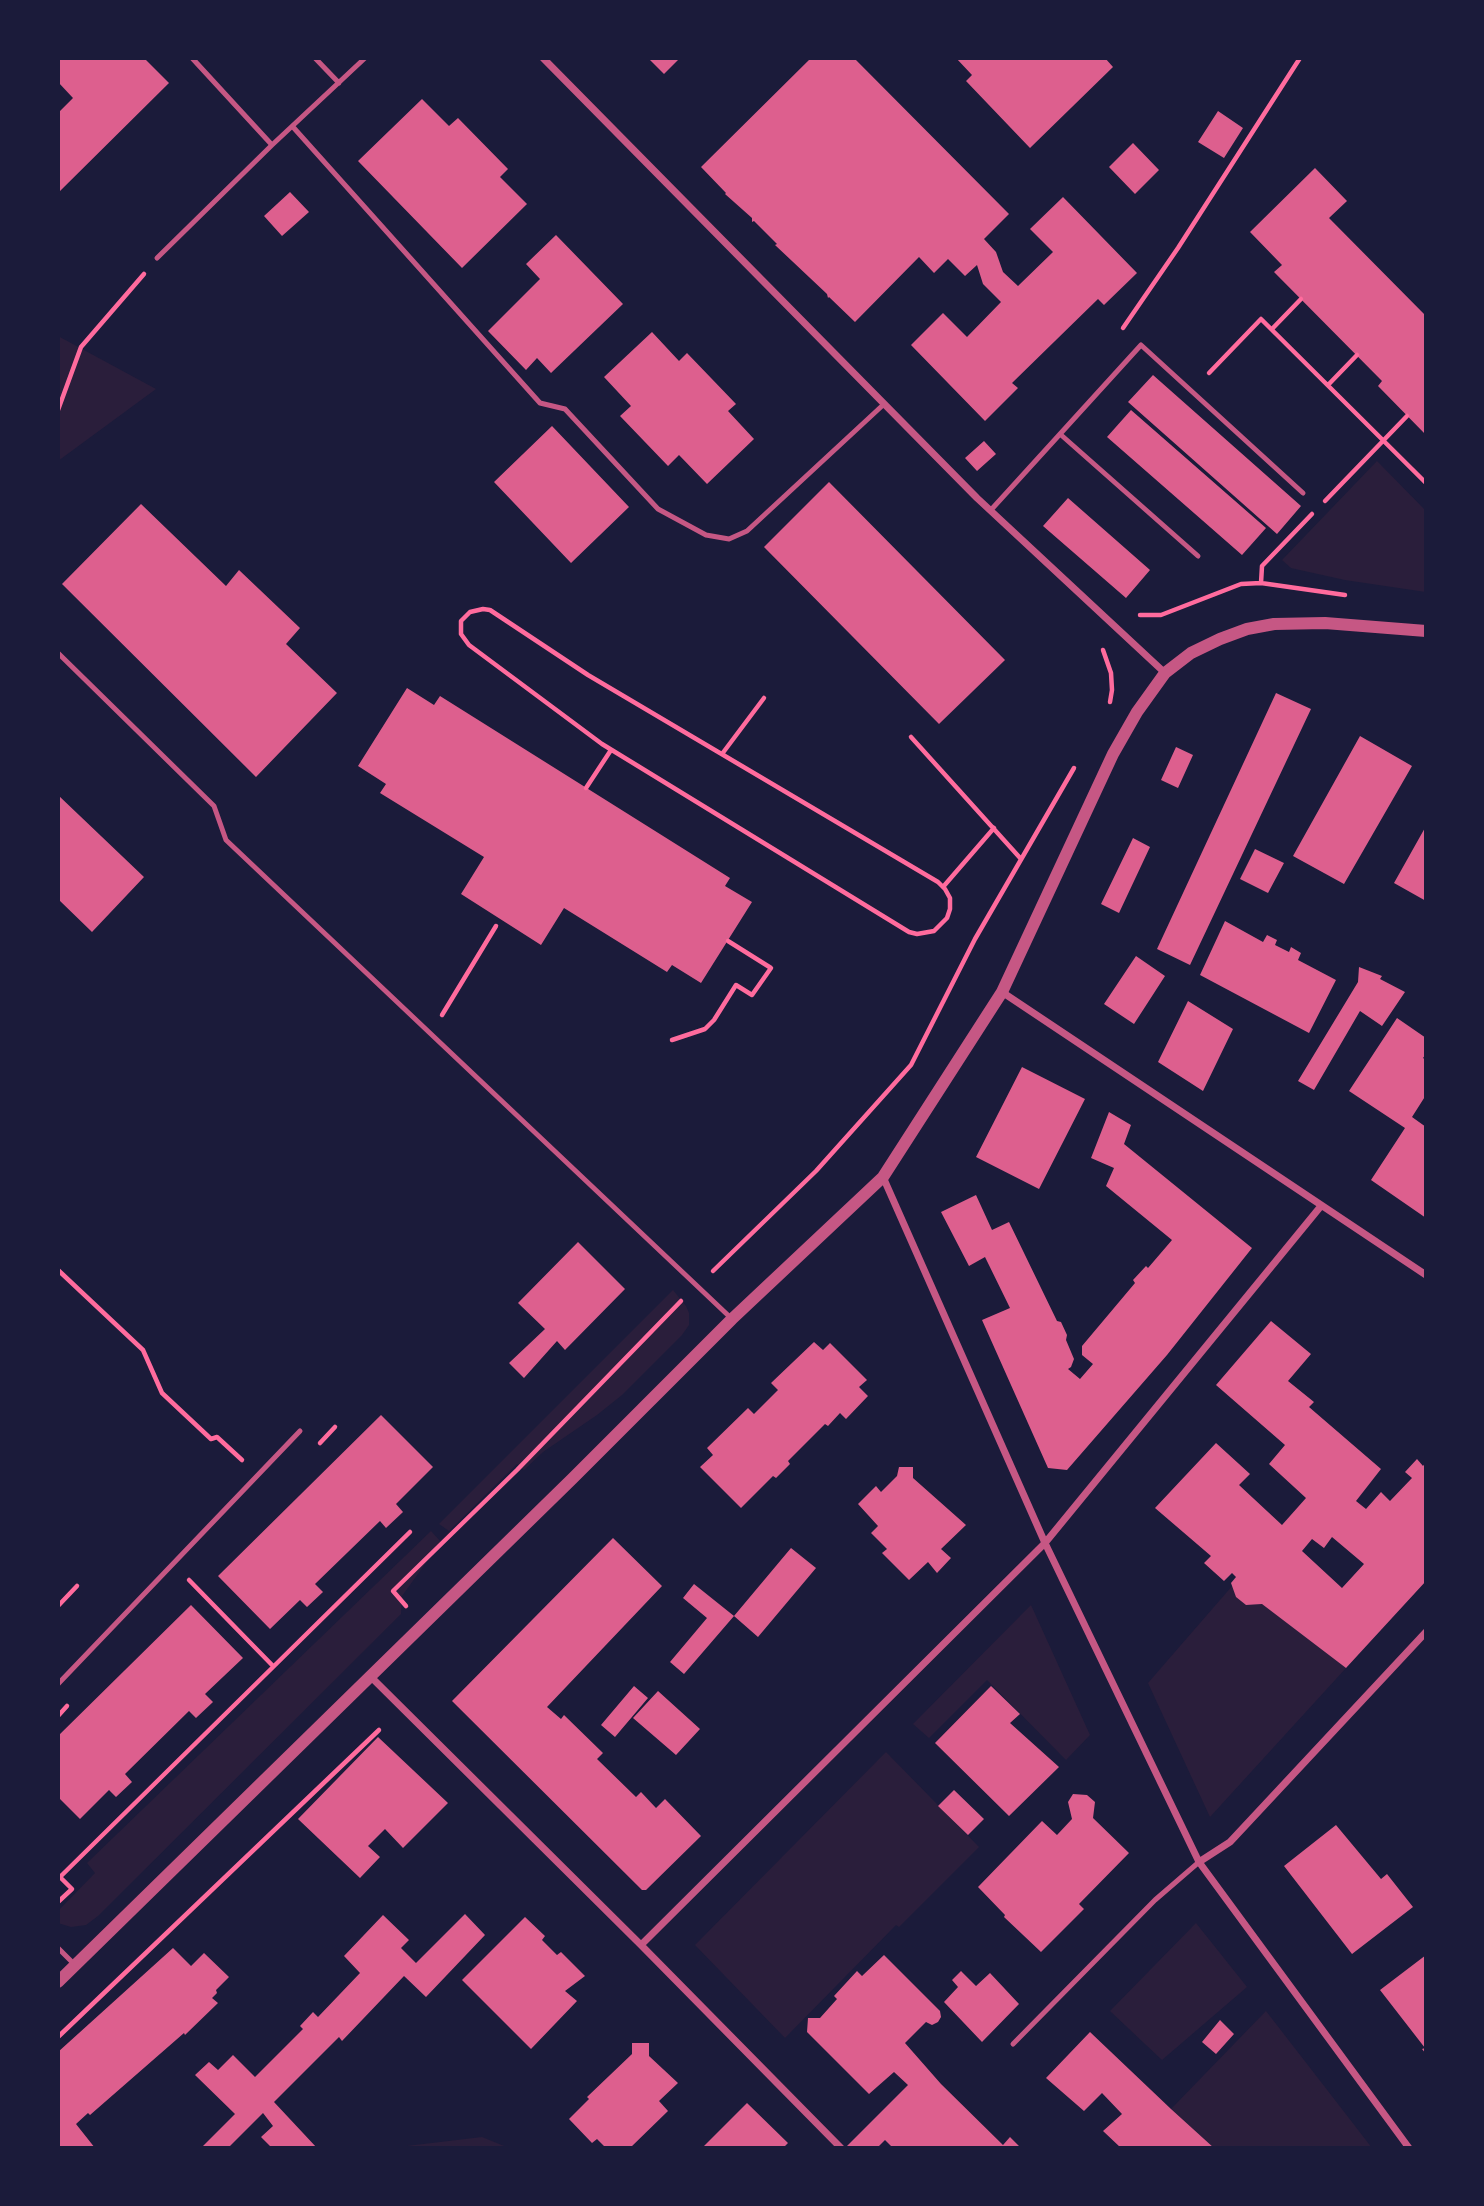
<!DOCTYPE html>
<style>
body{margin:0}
#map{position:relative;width:1484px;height:2206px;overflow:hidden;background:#1b1b3a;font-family:"Times New Roman",serif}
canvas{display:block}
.frame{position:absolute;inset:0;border:60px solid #1b1b3a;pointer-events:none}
</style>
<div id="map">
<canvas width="1484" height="2206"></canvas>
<div class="frame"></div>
</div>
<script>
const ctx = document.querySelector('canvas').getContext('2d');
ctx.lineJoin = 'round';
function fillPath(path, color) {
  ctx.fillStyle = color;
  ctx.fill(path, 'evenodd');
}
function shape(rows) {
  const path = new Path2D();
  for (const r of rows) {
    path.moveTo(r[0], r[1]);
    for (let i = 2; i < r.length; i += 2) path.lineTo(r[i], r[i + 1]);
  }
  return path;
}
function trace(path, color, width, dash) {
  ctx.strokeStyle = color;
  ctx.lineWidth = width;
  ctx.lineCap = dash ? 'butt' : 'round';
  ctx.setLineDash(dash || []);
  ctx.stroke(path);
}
const green = shape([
 [58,336,156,389,58,461],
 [1377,461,1426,511,1426,592,1345,580,1291,568,1282,560],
 [673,1290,686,1306,689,1313,689,1325,682,1335,622,1395,597,1415,543,1452,524,1470,517,1464,449,1531,439,1524],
 [431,1531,441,1542,402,1596,401,1614,98,1916,86,1925,71,1927,58,1923,58,1911,95,1873,87,1863],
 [1233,1585,1236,1597,1246,1605,1262,1604,1346,1668,1210,1817,1148,1683],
 [1031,1605,1090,1735,1066,1760,987,1680,929,1738,913,1724],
 [886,1752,979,1847,899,1927,896,1925,785,2038,695,1945],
 [1196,1923,1247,1987,1162,2060,1110,2011],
 [1266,2011,1345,2113,1372,2148,1214,2148,1171,2109],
 [482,2137,509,2148,390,2148]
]);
const building = shape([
 [58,58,144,58,169,83,58,193,58,113,73,98,58,82],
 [648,58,680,58,664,74],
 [811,58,854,58,1009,214,984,239,996,252,1003,272,1018,286,1053,252,1030,229,1063,197,1137,273,1104,305,1098,299,1012,383,1018,388,985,421,911,345,943,313,967,337,1001,302,983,284,977,265,965,276,948,259,934,273,919,257,855,322,829,297,828,298,827,294,775,245,777,244,754,221,752,222,752,218,725,194,726,193,701,167],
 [956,58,1105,58,1113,67,1030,148,966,81,972,75],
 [422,99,449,126,458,118,508,169,500,177,527,204,462,268,358,161],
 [1218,111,1243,128,1224,158,1198,142],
 [1133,143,1159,170,1135,194,1109,167],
 [1315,168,1347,201,1329,218,1426,316,1426,435,1378,386,1382,381,1274,272,1282,265,1250,232],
 [290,192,309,212,282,236,264,216],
 [556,235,623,304,551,373,537,358,526,370,488,331,540,279,526,264],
 [652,332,679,361,687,353,736,404,728,411,754,439,707,484,679,455,668,466,620,416,631,406,604,377],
 [1153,375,1301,506,1277,534,1128,402],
 [1131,410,1266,528,1242,555,1107,437],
 [552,426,629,507,571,563,494,482],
 [984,441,996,454,977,471,965,458],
 [829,482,1005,660,939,724,764,547],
 [1068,498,1150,570,1126,598,1043,526],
 [141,504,226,586,239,570,300,628,286,644,337,693,256,777,62,584],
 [407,688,434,705,440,696,730,878,725,886,752,902,701,983,672,965,667,972,564,908,541,945,461,894,484,857,380,793,386,784,358,766],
 [1276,693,1311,709,1190,965,1157,949],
 [1360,736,1412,766,1344,884,1293,856],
 [1176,747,1193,755,1178,788,1161,780],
 [58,795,144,877,92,932,58,899],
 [1426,826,1426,901,1394,883],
 [1133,838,1150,847,1119,913,1101,904],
 [1255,849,1284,863,1268,893,1240,879],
 [1225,921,1263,942,1267,935,1277,940,1275,945,1289,952,1291,947,1301,953,1298,960,1336,980,1309,1033,1200,975],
 [1136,956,1165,976,1134,1024,1104,1004],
 [1359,967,1382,976,1380,979,1405,992,1382,1026,1360,1011,1314,1090,1298,1081,1358,982],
 [1188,1001,1233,1029,1203,1091,1158,1062],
 [1397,1018,1426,1038,1426,1054,1423,1058,1426,1060,1426,1095,1412,1117,1426,1127,1426,1218,1371,1180,1405,1128,1349,1091],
 [1022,1067,1085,1099,1039,1189,976,1157],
 [1109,1112,1131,1125,1124,1144,1252,1248,1167,1355,1067,1470,1048,1468,982,1320,1010,1308,985,1257,969,1266,941,1212,976,1195,992,1230,1009,1222,1057,1321,1061,1322,1067,1335,1066,1340,1074,1359,1071,1367,1068,1369,1080,1379,1093,1364,1082,1355,1082,1346,1135,1283,1133,1280,1146,1266,1148,1268,1172,1240,1106,1186,1114,1168,1091,1158],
 [578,1242,625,1289,565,1350,557,1341,524,1378,509,1363,545,1329,518,1303],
 [1271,1321,1311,1354,1288,1381,1314,1402,1309,1407,1381,1469,1356,1501,1366,1509,1381,1492,1390,1501,1412,1478,1405,1472,1417,1459,1423,1466,1426,1462,1426,1581,1346,1668,1262,1604,1246,1605,1236,1597,1231,1583,1236,1577,1232,1573,1224,1581,1204,1563,1211,1556,1155,1508,1216,1443,1250,1474,1239,1485,1282,1525,1306,1498,1269,1464,1285,1445,1216,1385],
 [1332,1537,1364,1564,1342,1588,1302,1551,1312,1539,1324,1548],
 [814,1342,823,1350,830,1343,867,1380,859,1387,868,1396,846,1419,840,1413,828,1426,825,1424,788,1461,790,1464,776,1478,773,1476,741,1508,700,1467,713,1455,707,1448,748,1408,754,1414,778,1390,771,1383],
 [381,1415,433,1467,396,1504,403,1512,386,1528,380,1521,315,1584,323,1592,307,1607,300,1600,270,1629,218,1576],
 [899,1467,913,1467,913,1478,966,1525,941,1549,951,1558,937,1573,928,1562,909,1580,882,1553,887,1549,871,1533,878,1526,858,1504,876,1486,881,1492,897,1476],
 [613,1538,662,1586,547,1707,561,1719,564,1715,603,1753,597,1759,636,1797,641,1792,656,1808,665,1799,701,1836,646,1890,642,1890,452,1701],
 [791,1548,816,1568,758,1637,734,1616],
 [694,1584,734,1616,684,1674,670,1662,707,1618,683,1598],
 [191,1605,243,1658,205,1694,213,1702,196,1718,189,1711,125,1774,132,1782,116,1797,109,1790,80,1819,58,1797,58,1736],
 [634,1686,648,1698,615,1737,601,1725],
 [991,1686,1020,1714,1010,1723,1059,1767,1009,1816,935,1743],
 [658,1691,700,1729,676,1755,633,1718],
 [378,1737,448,1803,403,1848,385,1829,368,1846,380,1857,360,1878,298,1819],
 [954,1790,984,1819,968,1835,938,1806],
 [1073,1794,1087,1795,1095,1802,1093,1818,1129,1853,1079,1904,1084,1909,1041,1952,1004,1917,1005,1915,978,1887,1042,1821,1057,1835,1072,1819,1068,1802],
 [1336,1825,1381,1879,1387,1874,1413,1907,1352,1954,1284,1866],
 [465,1914,485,1935,426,1997,404,1976,342,2041,339,2037,274,2102,317,2148,272,2148,261,2137,273,2126,263,2113,228,2148,201,2148,235,2114,195,2075,209,2062,218,2070,233,2055,255,2077,303,2029,300,2026,313,2012,318,2017,360,1973,344,1956,383,1915,409,1940,401,1948,416,1963],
 [525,1917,545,1936,542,1940,557,1955,561,1952,585,1976,565,1991,577,2001,531,2049,462,1980],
 [173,1948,191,1966,204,1953,229,1977,216,1990,217,1993,212,1998,218,2003,185,2035,184,2033,90,2115,88,2113,76,2124,95,2148,58,2148,58,2052],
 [884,1955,940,2011,941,2017,938,2022,932,2025,926,2022,905,2043,941,2084,1003,2145,1010,2137,1021,2148,893,2148,885,2140,877,2148,845,2148,908,2085,894,2072,869,2094,807,2032,808,2018,820,2018,837,1999,834,1996,857,1971,862,1976],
 [1426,1955,1426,2054,1422,2049,1425,2048,1380,1990],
 [961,1971,976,1986,990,1973,1019,2004,982,2042,944,2002,958,1987,952,1980],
 [1220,2020,1234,2034,1216,2054,1202,2042],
 [1090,2032,1171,2109,1214,2148,1121,2148,1103,2131,1122,2114,1102,2093,1084,2111,1046,2078],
 [632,2043,649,2043,649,2056,678,2083,659,2101,668,2111,630,2148,606,2148,597,2139,592,2143,569,2119,589,2099,587,2097,632,2054],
 [747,2103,788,2143,785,2146,787,2148,702,2148]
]);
const path = shape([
 [1123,328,1178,248,1300,58],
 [1272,329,1301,299],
 [1209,373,1261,319,1426,483],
 [1328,385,1357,355],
 [58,410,81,347,144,274],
 [1325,501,1407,416],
 [1261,583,1262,566,1312,514],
 [483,609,490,610,588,675,938,882,945,889,950,898,950,909,947,918,934,931,917,934,909,932,602,744,469,645,461,634,461,621,470,612,483,609],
 [1140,615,1161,615,1241,584,1261,583,1345,595],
 [1103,650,1111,673,1112,690,1110,702],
 [911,737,1021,859],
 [722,754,764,698],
 [586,788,611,750],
 [943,887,994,828],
 [442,1015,496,926],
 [672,1040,705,1029,714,1020,736,985,752,995,771,968,728,941],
 [58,1270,143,1350,162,1393,211,1439,217,1437,242,1460],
 [713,1271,816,1171,911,1065,975,939,1074,768],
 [320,1443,335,1427],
 [189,1580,273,1666],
 [58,1606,77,1586],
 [406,1606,393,1591,517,1470,681,1301],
 [58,1716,67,1706],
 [58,1902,72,1889,60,1877,410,1532],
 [58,2037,379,1730]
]);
const service = shape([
 [192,58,272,145],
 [315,58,339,83],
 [293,127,540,403,565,409,658,509,706,535,729,539,747,531,883,405],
 [157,258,272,145,365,58],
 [1060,434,1198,556],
 [990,511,1141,345,1303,493],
 [58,653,214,806,226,840,732,1319],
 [58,1684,300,1431],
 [58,1948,75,1965],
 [1013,2044,1155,1900,1199,1862]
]);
const minor = shape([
 [543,58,977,498,1165,673],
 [1002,992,1426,1275],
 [883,1177,1045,1543,1199,1862,1409,2148],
 [370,1676,641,1945,841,2148],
 [1199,1862,1230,1842,1426,1632],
 [641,1945,1045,1543,1321,1206]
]);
const tertiary = shape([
 [58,1982,572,1479,732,1319,883,1177,1002,992,1113,754,1137,712,1165,673,1191,653,1220,639,1247,629,1274,624,1325,623,1426,631]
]);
fillPath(green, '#2a1e3b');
fillPath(building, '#dd5f8e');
trace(path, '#ff6b9d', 4.5);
trace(service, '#c65784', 5);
trace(minor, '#c65784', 7);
trace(tertiary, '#c65784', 12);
</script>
